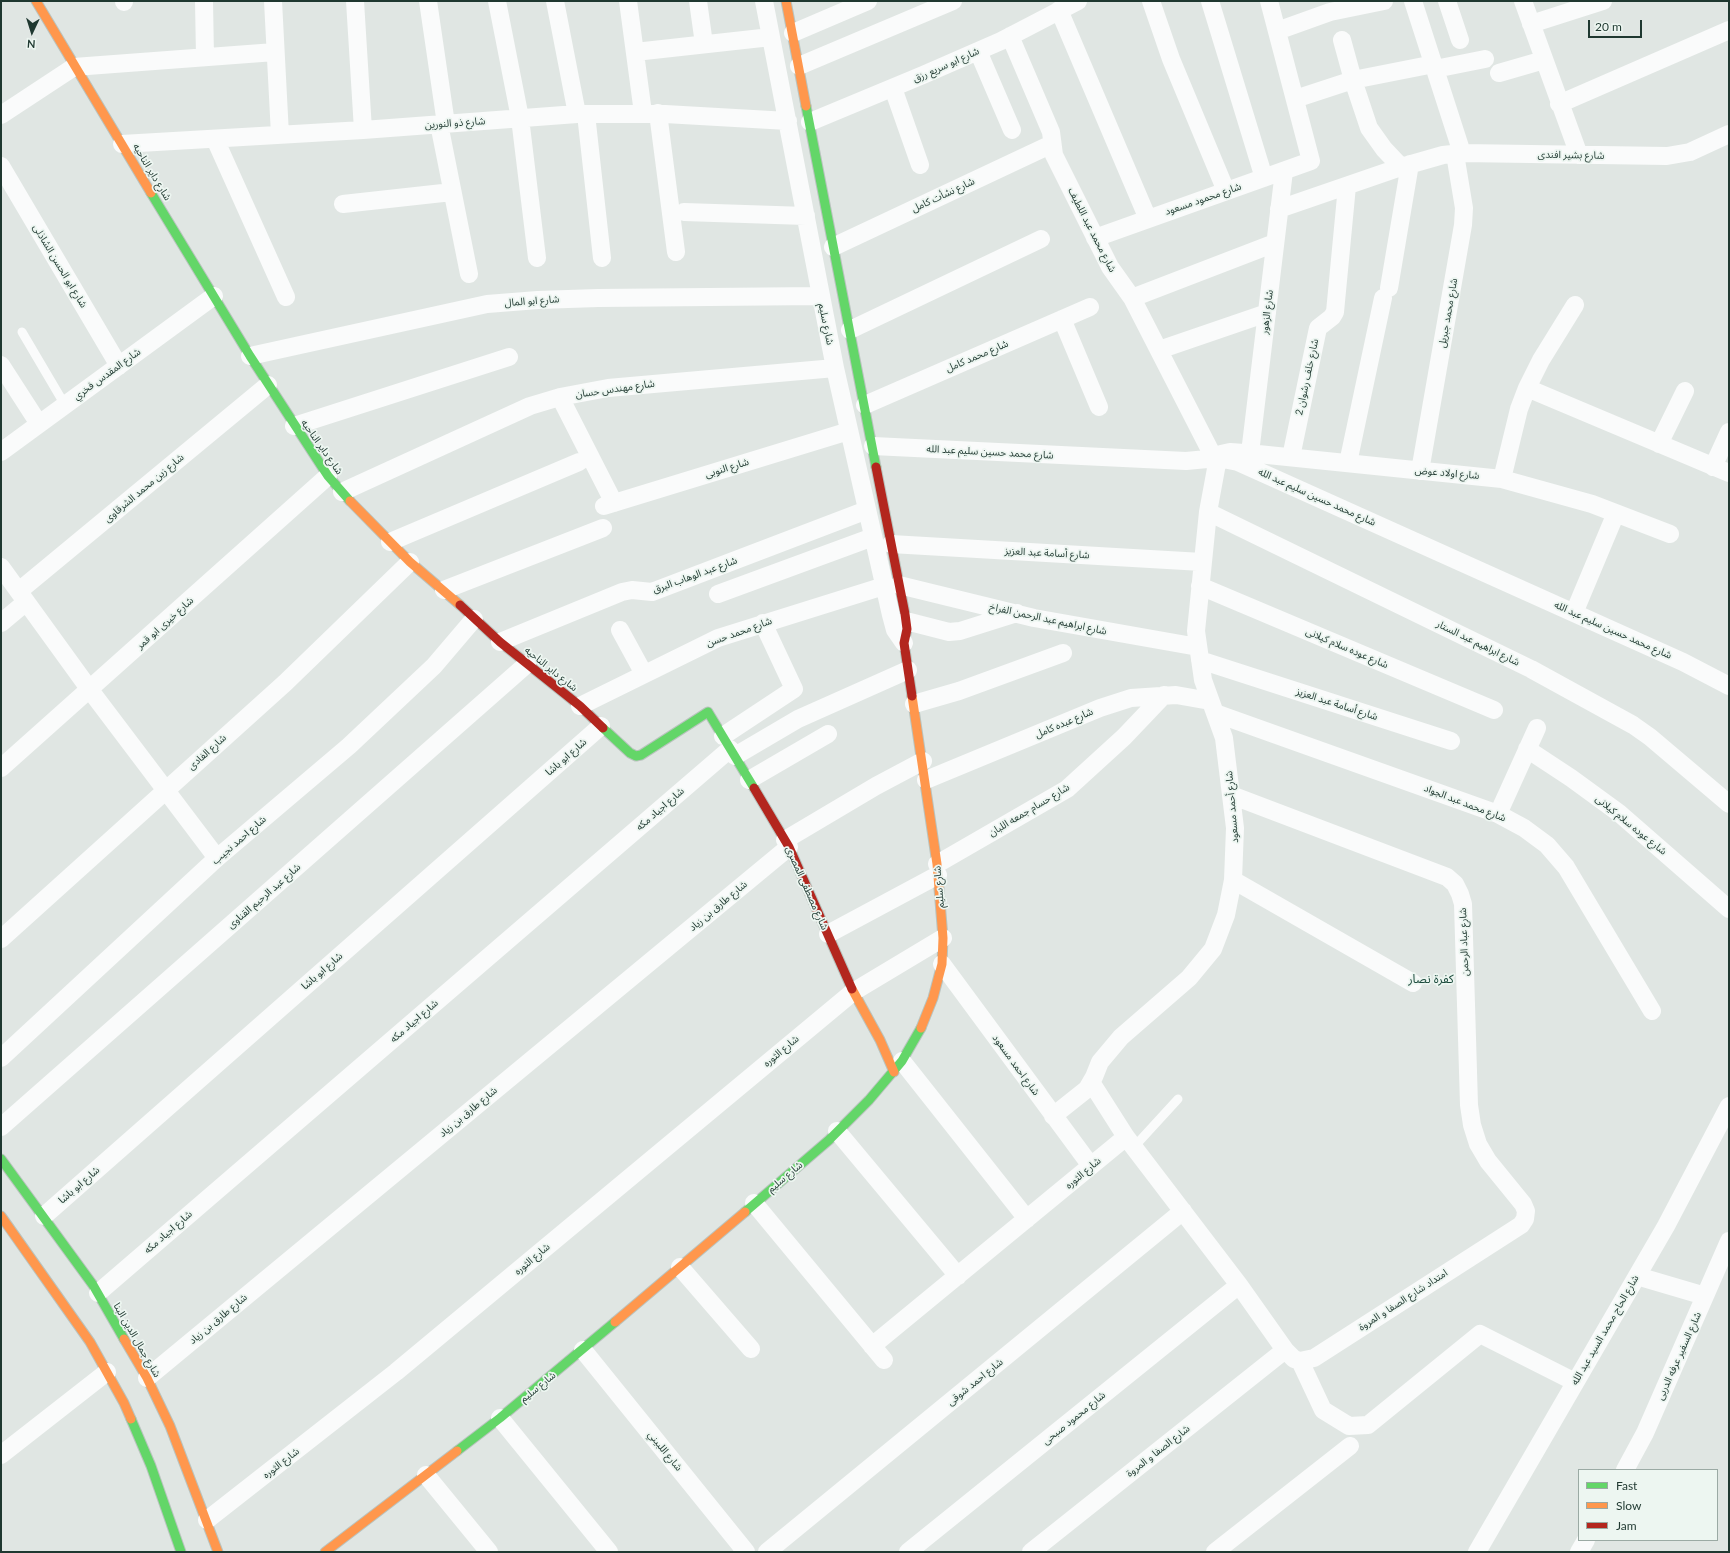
<!DOCTYPE html>
<meta charset="utf-8">
<style>
body{margin:0}
#map{position:relative;width:1730px;height:1553px;overflow:hidden;background:#e0e6e3;font-family:Lato,sans-serif}
canvas{display:block}
.frame{position:absolute;inset:0;border:2px solid #1f3830;pointer-events:none}
.legend{position:absolute;left:1578px;top:1469px;width:140px;height:72px;box-sizing:border-box;background:#edf6f1;border:1px solid #9baaa4;margin:0;padding:5px 7px;list-style:none;font-size:12px;color:#1f3830}
.legend li{display:flex;align-items:center;gap:8px;height:20px}
.legend b{width:20px;border:1px solid #9baaa4}
.north{position:absolute;left:12px;top:12px;width:40px;height:40px;-webkit-text-stroke:3px #edf6f1;paint-order:stroke;rotate:184deg;font-size:11px;font-weight:700;line-height:16px;text-align:center;color:#1f3830}
.north::after{content:'';display:block;margin:auto;width:14px;height:18px;background:#1f3830;clip-path:polygon(50% 0,100% 100%,50% 72%,0 100%)}
.scale{position:absolute;left:1588px;top:20px;width:54px;height:18px;box-sizing:border-box;border:2px solid #1f3830;border-top:0;padding-left:5px;font-size:12px;line-height:14px;white-space:nowrap;color:#1f3830;-webkit-text-stroke:3px #edf6f1;paint-order:stroke}
</style>
<div id="map">
<canvas width="1730" height="1553"></canvas>
<div class="frame"></div>
<ul class="legend">
<li><b style="height:5px;background:#63d668"></b>Fast</li>
<li><b style="height:5px;background:#ff974d"></b>Slow</li>
<li><b style="height:5px;background:#b3261e"></b>Jam</li>
</ul>
<div class="north">N</div>
<div class="scale">20 m</div>
</div>
<script>
const ctx = document.querySelector('canvas').getContext('2d');
ctx.lineJoin = 'round';
function shape(rows) {
  const path = new Path2D();
  for (const r of rows) {
    path.moveTo(r[0], r[1]);
    for (let i = 2; i < r.length; i += 2) path.lineTo(r[i], r[i + 1]);
  }
  return path;
}
function trace(path, color, width, dash) {
  ctx.strokeStyle = color;
  ctx.lineWidth = width;
  ctx.lineCap = dash ? 'butt' : 'round';
  ctx.setLineDash(dash || []);
  ctx.stroke(path);
}
function label(font, color, halo, rows, align = 'center') {
  ctx.font = font + ' Lato,"Noto Sans Arabic",sans-serif';
  ctx.lineWidth = 3.5;
  ctx.setLineDash([]);
  ctx.textBaseline = 'middle';
  ctx.strokeStyle = halo;
  ctx.fillStyle = color;
  for (const [text, x, y, turn = 0] of rows) {
    ctx.save();
    ctx.translate(x, y);
    ctx.rotate((+turn || 0) * Math.PI / 180);
    ctx.textAlign = isNaN(turn) ? turn : align;
    if (halo) ctx.strokeText(text, 0, 0);
    ctx.fillText(text, 0, 0);
    ctx.restore();
  }
}
const lane = shape([
 [22,332,65,405],
 [1134,1147,1178,1099]
]);
const street = shape([
 [124,1,124,2],
 [204,1,205,57],
 [273,1,280,135],
 [355,1,363,130],
 [428,1,446,124],
 [497,1,520,118,537,258],
 [555,1,577,114],
 [628,1,643,113],
 [698,1,704,44],
 [764,1,835,368,891,615,895,630,904,643],
 [1151,1,1171,59,1226,191],
 [1210,1,1264,178],
 [1413,1,1462,153],
 [1447,1,1460,40],
 [1523,1,1579,155],
 [1059,10,1148,219],
 [1531,24,1603,1],
 [1277,31,1330,12,1384,1],
 [793,33,868,1],
 [1010,36,1051,132,1054,155,1110,267,1132,298,1214,458],
 [1342,40,1353,80,1369,128,1384,149,1401,167],
 [978,51,1012,130],
 [635,52,771,37],
 [799,66,953,1],
 [1435,69,1485,59],
 [1499,73,1544,60],
 [893,88,920,165],
 [1295,99,1353,80,1434,64],
 [1559,104,1729,30],
 [658,113,676,252],
 [586,114,602,258],
 [1,115,74,67,275,52],
 [810,122,923,75,1001,41,1078,1],
 [439,124,469,274],
 [215,139,286,297],
 [122,144,363,130,577,114,665,114,788,121],
 [1,166,119,366],
 [343,204,452,192],
 [1279,209,1401,167,1443,155,1462,153,1667,156,1690,152,1729,134],
 [684,212,806,216],
 [1095,238,1311,161,1269,1],
 [833,247,1052,144],
 [1389,288,1410,164],
 [1132,298,1275,243],
 [1062,319,1099,407],
 [850,330,1041,239],
 [1159,350,1267,313],
 [250,356,487,304,538,300,598,298,820,296],
 [1,365,39,424],
 [1527,388,1729,473],
 [560,397,614,503],
 [865,405,1090,307],
 [294,426,509,357],
 [1659,444,1685,391],
 [873,446,1186,461,1218,458,1238,462,1683,662,1729,686],
 [1,452,214,296],
 [1250,453,1284,171],
 [1291,457,1318,328,1332,317,1335,312,1347,186],
 [1348,463,1383,298],
 [1713,467,1729,432],
 [1420,471,1463,225,1464,208,1455,154],
 [1502,479,1519,409,1527,388,1541,360,1575,305],
 [342,492,530,406,560,397,608,388,835,368],
 [604,506,849,431],
 [1208,512,1531,669,1633,725,1650,737,1729,804],
 [390,542,579,462],
 [891,544,1202,562],
 [1,567,90,690,217,858],
 [899,585,1034,618,1198,647],
 [1200,586,1494,710],
 [444,590,603,528],
 [19,591,268,385],
 [718,594,873,537],
 [1574,613,1616,513],
 [906,621,949,632,960,631,1017,613],
 [1,623,26,602],
 [620,630,644,674],
 [500,642,622,592,632,590,652,592,867,510],
 [1200,660,1451,741],
 [914,704,959,691,1063,653],
 [580,706,718,638,884,586],
 [1215,713,1498,814,1524,828,1547,845,1566,867,1652,1011],
 [723,736,794,689,763,623],
 [1527,749,1571,778,1619,813,1729,909],
 [735,756,798,719,908,670],
 [1,768,328,476],
 [749,780,828,734],
 [926,780,1100,708,1131,698,1176,695,1210,701],
 [1498,814,1537,728],
 [785,840,876,786,923,761],
 [937,864,1067,789,1124,737,1164,695],
 [1233,880,1413,983],
 [828,934,938,875],
 [1,939,285,683,410,562],
 [942,964,1091,1166],
 [1,1058,217,858,349,746,434,666,474,619],
 [902,1061,1027,1219],
 [1091,1082,1126,1137,1239,1285,1285,1350,1294,1359,1300,1361,1314,1358,1521,1225,1525,1219,1526,1211,1523,1204,1488,1161,1478,1144,1472,1125,1469,1105,1463,904,1460,894,1455,884,1447,877,1231,795],
 [1053,1116,1087,1089,1094,1077,1100,1062,1121,1037,1189,978,1213,949,1226,915,1233,880,1235,828,1224,738,1203,680,1196,631,1208,512,1218,458,1221,454,1230,452,1258,454,1502,479,1592,504,1670,534],
 [1,1127,527,664],
 [837,1131,958,1276],
 [754,1203,884,1360],
 [44,1216,601,726],
 [680,1267,751,1349],
 [1637,1276,1705,1296],
 [98,1293,730,749],
 [872,1346,1126,1137],
 [583,1350,746,1552],
 [1300,1361,1323,1410,1349,1426,1368,1425,1480,1334,1575,1382],
 [147,1378,789,847],
 [500,1418,609,1552],
 [1,1455,107,1372],
 [1625,1470,1645,1433,1729,1241],
 [426,1475,489,1552],
 [207,1520,396,1372,853,992,943,938],
 [767,1552,1183,1211],
 [908,1552,1239,1285],
 [1031,1552,1285,1350],
 [1215,1552,1350,1446],
 [1477,1552,1666,1226,1729,1106],
 [1579,1552,1586,1540]
]);
const fast = shape([
 [806,106,876,467],
 [151,193,250,356,328,476,350,501],
 [603,728,630,753,636,756,641,755,708,712,754,788],
 [1,1159,93,1285,124,1339],
 [745,1212,829,1140,869,1100,902,1061,921,1028],
 [131,1419,151,1466,181,1552],
 [457,1451,500,1418,615,1322]
]);
const slow = shape([
 [36,1,151,193],
 [786,1,806,106],
 [350,501,410,562,460,605],
 [912,696,937,864,943,938,942,964,933,998,921,1028],
 [852,989,880,1040,894,1072],
 [1,1216,90,1342,124,1403,131,1419],
 [615,1322,745,1212],
 [124,1339,147,1378,170,1426,218,1552],
 [325,1552,457,1451]
]);
const jam = shape([
 [876,467,905,614,907,629,904,643,912,696],
 [460,605,500,642,580,706,603,728],
 [754,788,789,847,852,989]
]);
const streetNames = [
 ["شارع ابو سريع رزق",946,65,-24],
 ["شارع ذو النورين",455,123,-4],
 ["شارع بشير افندى",1571,155,1],
 ["شارع داير الناحيه",152,172,59],
 ["شارع نشأت كامل",943,195,-25],
 ["شارع محمود مسعود",1203,199,-19],
 ["شارع محمد عبد اللطيف",1092,230,63],
 ["شارع ابو الحسن الشاذلى",60,266,59],
 ["شارع ابو المال",532,301,-4],
 ["شارع الزهور",1267,312,-83],
 ["شارع محمد جبريل",1448,313,-80],
 ["شارع سليم",826,324,78],
 ["شارع محمد كامل",977,356,-23],
 ["شارع المقدس فخري",107,374,-36],
 ["شارع خلف رشوان 2",1307,377,-78],
 ["شارع مهندس حسان",615,389,-8],
 ["شارع داير الناحيه",322,447,55],
 ["شارع محمد حسين سليم عبد الله",990,452,3],
 ["شارع النوبى",727,468,-17],
 ["شارع اولاد عوض",1447,473,5],
 ["شارع زين محمد الشرقاوى",144,488,-40],
 ["شارع محمد حسين سليم عبد الله",1317,497,24],
 ["شارع أسامة عبد العزيز",1047,553,3],
 ["شارع عبد الوهاب البرق",695,575,-20],
 ["شارع ابراهيم عبد الرحمن الفراخ",1048,619,12],
 ["شارع خيرى ابو قمر",165,623,-42],
 ["شارع محمد حسين سليم عبد الله",1613,630,24],
 ["شارع محمد حسن",739,632,-20],
 ["شارع ابراهيم عبد الستار",1478,643,26],
 ["شارع عوده سلام كيلانى",1347,648,23],
 ["شارع داير الناحيه",551,669,39],
 ["شارع أسامة عبد العزيز",1337,704,18],
 ["شارع عبده كامل",1064,723,-23],
 ["شارع الفادى",207,752,-42],
 ["شارع ابو باشا",566,757,-41],
 ["شارع محمد عبد الجواد",1465,803,21],
 ["شارع أحمد مسعود",1232,807,-95],
 ["شارع اجياد مكه",660,809,-41],
 ["شارع حسام جمعه اللبان",1029,810,-31],
 ["شارع عوده سلام كيلانى",1631,825,39],
 ["شارع احمد نجيب",239,840,-41],
 ["شارع سليم",939,887,-95],
 ["شارع مصطفى المصرى",807,888,66],
 ["شارع عبد الرحيم القناوى",264,896,-41],
 ["شارع طارق بن زياد",718,906,-40],
 ["شارع عباد الرحمن",1464,942,-92],
 ["شارع ابو باشا",322,971,-41],
 ["شارع اجياد مكه",414,1021,-41],
 ["شارع الثوره",781,1051,-40],
 ["شارع احمد مسعود",1016,1065,54],
 ["شارع طارق بن زياد",468,1112,-40],
 ["شارع الثوره",1083,1173,-40],
 ["شارع سليم",785,1177,-40],
 ["شارع ابو باشا",79,1185,-41],
 ["شارع اجياد مكه",168,1232,-41],
 ["شارع الثوره",532,1259,-40],
 ["امتداد شارع الصفا و المروة",1403,1300,-33],
 ["شارع طارق بن زياد",218,1319,-40],
 ["شارع الحاج محمد السيد عبد الله",1605,1330,-60],
 ["شارع جمال الدين البنا",137,1340,60],
 ["شارع السفير عرفه الدربى",1679,1356,-66],
 ["شارع احمد شوقى",975,1382,-39],
 ["شارع سليم",538,1387,-39],
 ["شارع محمود صبحى",1074,1418,-39],
 ["شارع اللبيني",665,1451,51],
 ["شارع الصفا و المروة",1158,1451,-38],
 ["شارع الثوره",281,1463,-38]
];
const quarterNames = [
 ["كفرة نصار",1431,979]
];
trace(fast, '#b9c3be', 11);
trace(slow, '#b9c3be', 11);
trace(jam, '#b9c3be', 11);
trace(lane, '#fafbfb', 9);
trace(street, '#fafbfb', 18);
trace(fast, '#63d668', 9);
trace(slow, '#ff974d', 9);
trace(jam, '#b3261e', 9);
label('10px', '#1f3830', '#edf6f1', streetNames);
label('12px', '#1b4a3c', '#edf6f1', quarterNames);
</script>
